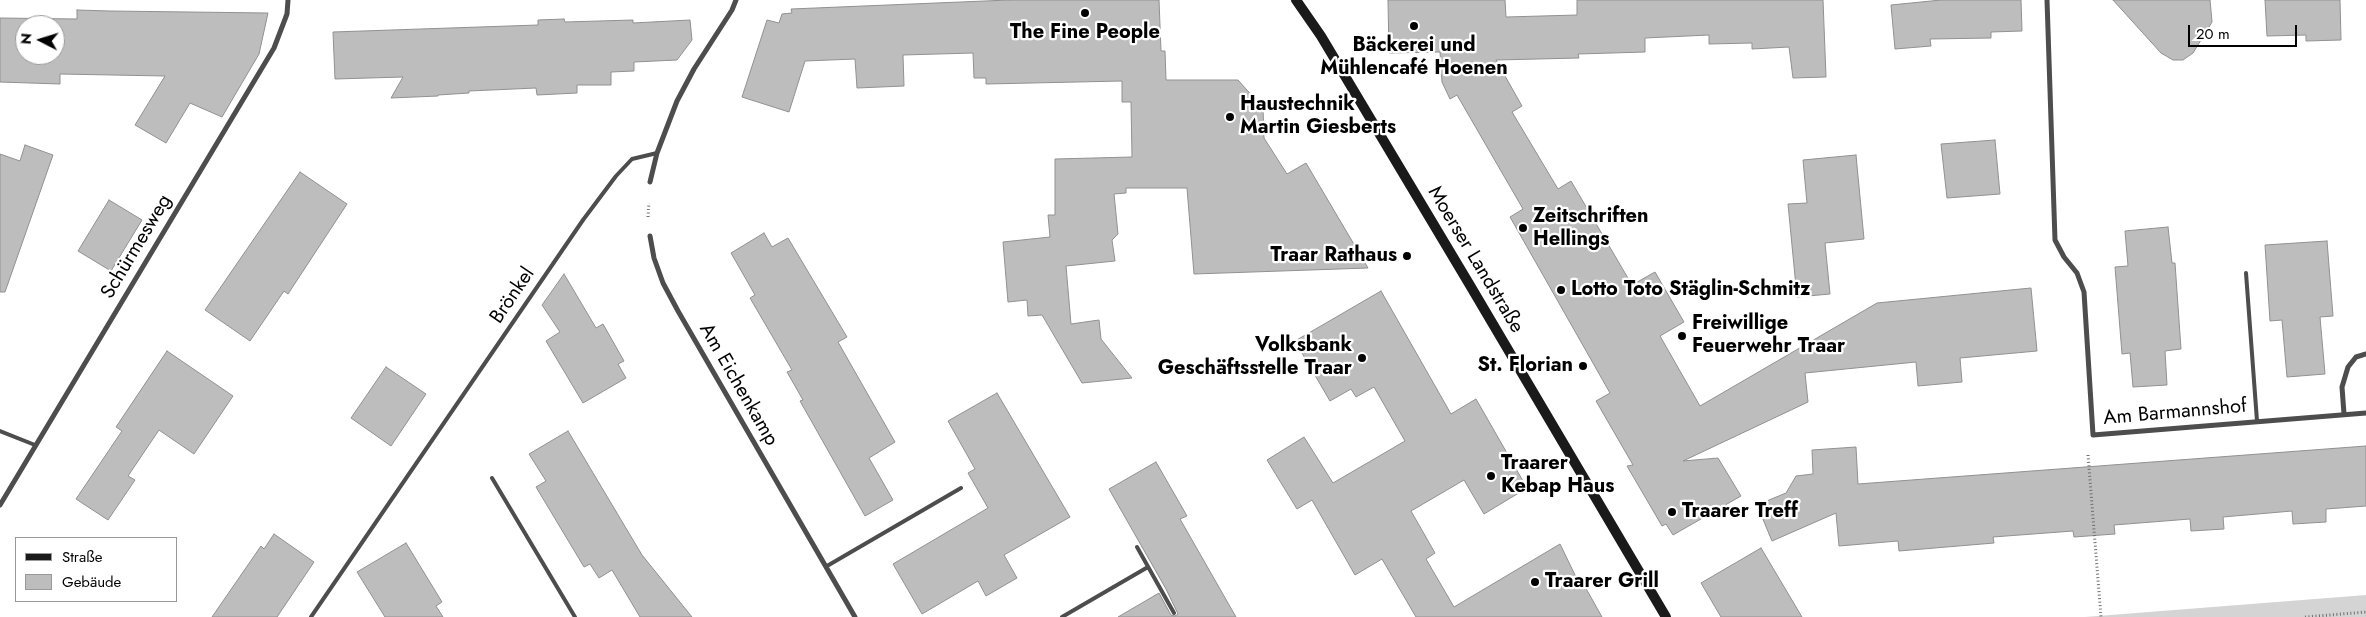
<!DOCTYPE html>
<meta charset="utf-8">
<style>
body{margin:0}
#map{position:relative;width:2366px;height:617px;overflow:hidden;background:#fff;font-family:Jost,sans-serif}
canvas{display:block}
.legend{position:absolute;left:15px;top:537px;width:162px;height:65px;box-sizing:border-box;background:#fff;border:1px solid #999;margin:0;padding:6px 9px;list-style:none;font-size:15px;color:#000}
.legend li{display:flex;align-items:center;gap:10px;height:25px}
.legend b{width:25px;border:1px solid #999}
.north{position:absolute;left:15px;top:15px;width:50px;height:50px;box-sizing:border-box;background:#fff;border:1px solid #999;border-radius:50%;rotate:275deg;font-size:14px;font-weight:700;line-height:20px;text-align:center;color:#000}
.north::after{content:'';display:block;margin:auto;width:18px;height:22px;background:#000;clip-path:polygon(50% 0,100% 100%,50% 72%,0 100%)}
.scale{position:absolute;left:2188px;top:25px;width:109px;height:22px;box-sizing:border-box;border:2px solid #000;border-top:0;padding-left:6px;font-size:15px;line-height:18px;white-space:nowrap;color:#000;-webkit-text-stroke:4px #fff;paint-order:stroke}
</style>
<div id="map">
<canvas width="2366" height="617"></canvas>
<ul class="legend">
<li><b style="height:6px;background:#1a1a1a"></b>Straße</li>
<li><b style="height:14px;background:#bdbdbd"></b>Gebäude</li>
</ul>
<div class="north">N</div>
<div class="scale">20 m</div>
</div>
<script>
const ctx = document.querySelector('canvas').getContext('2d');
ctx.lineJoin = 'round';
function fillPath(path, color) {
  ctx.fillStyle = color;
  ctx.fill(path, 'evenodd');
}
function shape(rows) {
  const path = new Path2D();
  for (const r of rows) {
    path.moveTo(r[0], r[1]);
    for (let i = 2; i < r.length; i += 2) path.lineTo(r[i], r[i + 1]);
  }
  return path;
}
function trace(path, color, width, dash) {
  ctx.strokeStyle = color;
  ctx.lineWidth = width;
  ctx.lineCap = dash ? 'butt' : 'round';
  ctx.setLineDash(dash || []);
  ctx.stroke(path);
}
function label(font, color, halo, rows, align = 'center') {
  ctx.font = font + ' Jost,sans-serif';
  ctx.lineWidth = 4.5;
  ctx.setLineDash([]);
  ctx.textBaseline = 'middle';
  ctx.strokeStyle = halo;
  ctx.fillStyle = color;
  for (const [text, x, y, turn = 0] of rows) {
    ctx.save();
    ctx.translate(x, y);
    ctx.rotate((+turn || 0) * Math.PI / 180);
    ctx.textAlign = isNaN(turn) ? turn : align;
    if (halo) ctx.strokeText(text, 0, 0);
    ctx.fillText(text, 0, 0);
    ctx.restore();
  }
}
const green = shape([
 [2366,595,2366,617,2085,617]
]);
const building = shape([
 [1009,0,1159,0,1161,51,1165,51,1166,80,1238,80,1263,108,1264,138,1287,174,1306,163,1368,268,1194,274,1187,188,1126,188,1126,193,1114,194,1118,234,1112,240,1115,261,1066,266,1071,324,1099,320,1101,339,1132,378,1082,383,1042,315,1028,316,1027,300,1008,302,1003,242,1050,237,1048,215,1055,215,1055,159,1132,157,1131,102,1122,102,1122,81,986,84,986,78,974,78,973,53,903,55,904,86,857,88,855,59,805,61,789,112,742,97,767,20,779,23,782,14,792,13,791,9,1009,0],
 [1388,0,1505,0,1506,17,1577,15,1577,0,1823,0,1826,77,1793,78,1789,47,1752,49,1752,43,1709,44,1709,35,1645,38,1645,52,1578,54,1579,58,1496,60,1522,106,1512,112,1558,189,1571,181,1632,285,1655,272,1684,322,1660,336,1700,406,1877,303,2031,288,2037,351,1960,358,1962,382,1918,386,1916,362,1805,373,1808,402,1683,461,1718,458,1741,496,1673,535,1666,524,1662,526,1627,466,1633,465,1596,401,1610,393,1510,217,1523,209,1457,95,1450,99,1442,82,1440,52,1389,53,1388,0],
 [1941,0,2021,0,2022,31,1991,32,1991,38,1930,39,1931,46,1895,49,1891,5,1941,0],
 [2113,0,2210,0,2212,22,2193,53,2183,60,2173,60,2161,53,2113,0],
 [2265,0,2340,0,2341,40,2306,41,2306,35,2267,36,2265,0],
 [77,10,110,11,268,13,259,54,222,117,190,103,166,143,135,125,165,76,60,74,60,84,0,82,0,18,77,19,77,10],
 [25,25,55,25,55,55,25,55,25,25],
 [564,19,565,22,633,20,633,23,690,20,692,40,677,60,634,62,634,71,611,72,611,85,577,85,577,93,537,95,536,88,469,91,469,93,438,95,438,96,391,98,403,77,335,79,333,32,538,25,538,20,564,19],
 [1995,140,2000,194,1947,198,1941,144,1995,140],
 [25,145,53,155,5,292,0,292,0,154,20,161,25,145],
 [1856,155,1864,239,1825,243,1830,294,1797,297,1788,204,1807,203,1803,160,1856,155],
 [300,172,347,204,288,294,284,291,250,341,205,310,300,172],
 [109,200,142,220,111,271,78,251,109,200],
 [2168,227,2172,263,2175,263,2181,349,2165,351,2167,385,2133,387,2130,353,2122,354,2115,267,2128,266,2125,231,2168,227],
 [764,233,772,247,788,238,847,337,838,342,895,442,869,458,893,500,865,516,800,401,803,400,787,372,792,370,750,298,755,295,731,253,764,233],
 [2327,241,2333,316,2320,317,2325,374,2287,377,2282,320,2270,321,2265,245,2327,241],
 [564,274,596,328,603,324,624,361,618,364,626,378,583,403,546,341,560,332,542,305,564,274],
 [1381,291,1451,414,1476,399,1527,488,1484,514,1464,480,1411,511,1435,553,1426,559,1454,607,1560,544,1576,577,1579,576,1602,617,1416,617,1382,559,1355,575,1312,500,1297,509,1267,460,1304,437,1333,483,1405,441,1374,387,1356,397,1351,389,1330,401,1295,341,1381,291],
 [167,351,233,396,194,454,159,430,128,476,135,480,108,520,76,499,122,431,116,427,167,351],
 [386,367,426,394,391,446,351,418,386,367],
 [997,393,1070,517,1004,555,1017,578,986,596,978,581,922,614,893,564,988,508,968,473,975,469,948,421,997,393],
 [568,431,642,555,692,617,640,617,612,570,599,578,590,564,584,567,536,487,546,481,529,454,568,431],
 [2366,446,2366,506,2326,509,2326,522,2293,524,2292,511,2223,517,2224,529,2191,531,2190,519,2114,525,2115,534,2074,537,2073,531,1993,537,1994,543,1899,551,1898,541,1839,546,1836,513,1772,541,1757,505,1786,493,1796,476,1813,474,1812,450,1856,447,1858,484,2366,446],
 [1156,462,1187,516,1180,519,1236,617,1118,617,1159,593,1171,615,1175,616,1178,614,1166,589,1109,489,1156,462],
 [274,534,314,562,277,617,212,617,261,546,264,549,274,534],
 [406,543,442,602,436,606,443,617,385,617,357,572,406,543],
 [1761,548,1802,617,1721,617,1701,583,1761,548]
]);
const path = shape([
 [648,217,649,203],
 [2088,455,2101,617],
 [2305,617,2366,612]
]);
const lane = shape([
 [2246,273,2257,421],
 [0,431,35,445],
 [492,478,575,617],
 [1137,547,1174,613],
 [827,566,961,488],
 [311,617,583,220,616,176,632,159,657,153],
 [1062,617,1148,567]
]);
const street = shape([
 [2047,0,2055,240,2064,257,2077,273,2084,292,2093,435,2366,413],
 [650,182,657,153,677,101,694,69,732,10,736,0],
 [650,236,654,258,663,283,678,311,855,617],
 [2344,414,2342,387,2348,367,2356,357,2366,354],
 [0,505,274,48,287,14,288,0]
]);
const secondary = shape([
 [1296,0,1321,36,1471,287,1666,617]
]);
const markers = [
 [1085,13,5,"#000"],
 [1414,26,5,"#000"],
 [1230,117,5,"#000"],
 [1523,228,5,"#000"],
 [1407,256,5,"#000"],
 [1561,290,5,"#000"],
 [1682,336,5,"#000"],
 [1362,358,5,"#000"],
 [1583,366,5,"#000"],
 [1491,476,5,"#000"],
 [1672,512,5,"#000"],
 [1535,582,5,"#000"]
];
const poiNames = [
 ["The Fine People",1085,33,"center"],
 ["Bäckerei und",1414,46,"center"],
 ["Mühlencafé Hoenen",1414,69,"center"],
 ["Haustechnik",1240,105],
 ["Martin Giesberts",1240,128],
 ["Zeitschriften",1533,217],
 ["Hellings",1533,240],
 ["Traar Rathaus",1397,256,"right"],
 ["Lotto Toto Stäglin-Schmitz",1571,290],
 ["Freiwillige",1692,324],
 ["Feuerwehr Traar",1692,347],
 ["Volksbank",1352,346,"right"],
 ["Geschäftsstelle Traar",1352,369,"right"],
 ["St. Florian",1573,366,"right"],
 ["Traarer",1501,464],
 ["Kebap Haus",1501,487],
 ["Traarer Treff",1682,512],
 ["Traarer Grill",1545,582]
];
const streetNames = [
 ["Schürmesweg",137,247,-59],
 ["Moerser Landstraße",1475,260,59],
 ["Brönkel",513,296,-56],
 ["Am Eichenkamp",738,385,60],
 ["Am Barmannshof",2175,413,-5]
];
fillPath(green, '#d4d4d4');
fillPath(building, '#bdbdbd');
trace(building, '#919191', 1);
trace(path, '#6f6f6f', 3, [1, 2.5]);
trace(lane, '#4d4d4d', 4);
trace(street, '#4d4d4d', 5);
trace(secondary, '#1a1a1a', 10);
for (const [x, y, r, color] of markers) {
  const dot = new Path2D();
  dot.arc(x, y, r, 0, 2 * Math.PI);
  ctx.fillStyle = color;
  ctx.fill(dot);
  trace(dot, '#fff', 2);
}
label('bold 20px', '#000', '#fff', poiNames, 'left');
label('20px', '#000', '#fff', streetNames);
</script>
